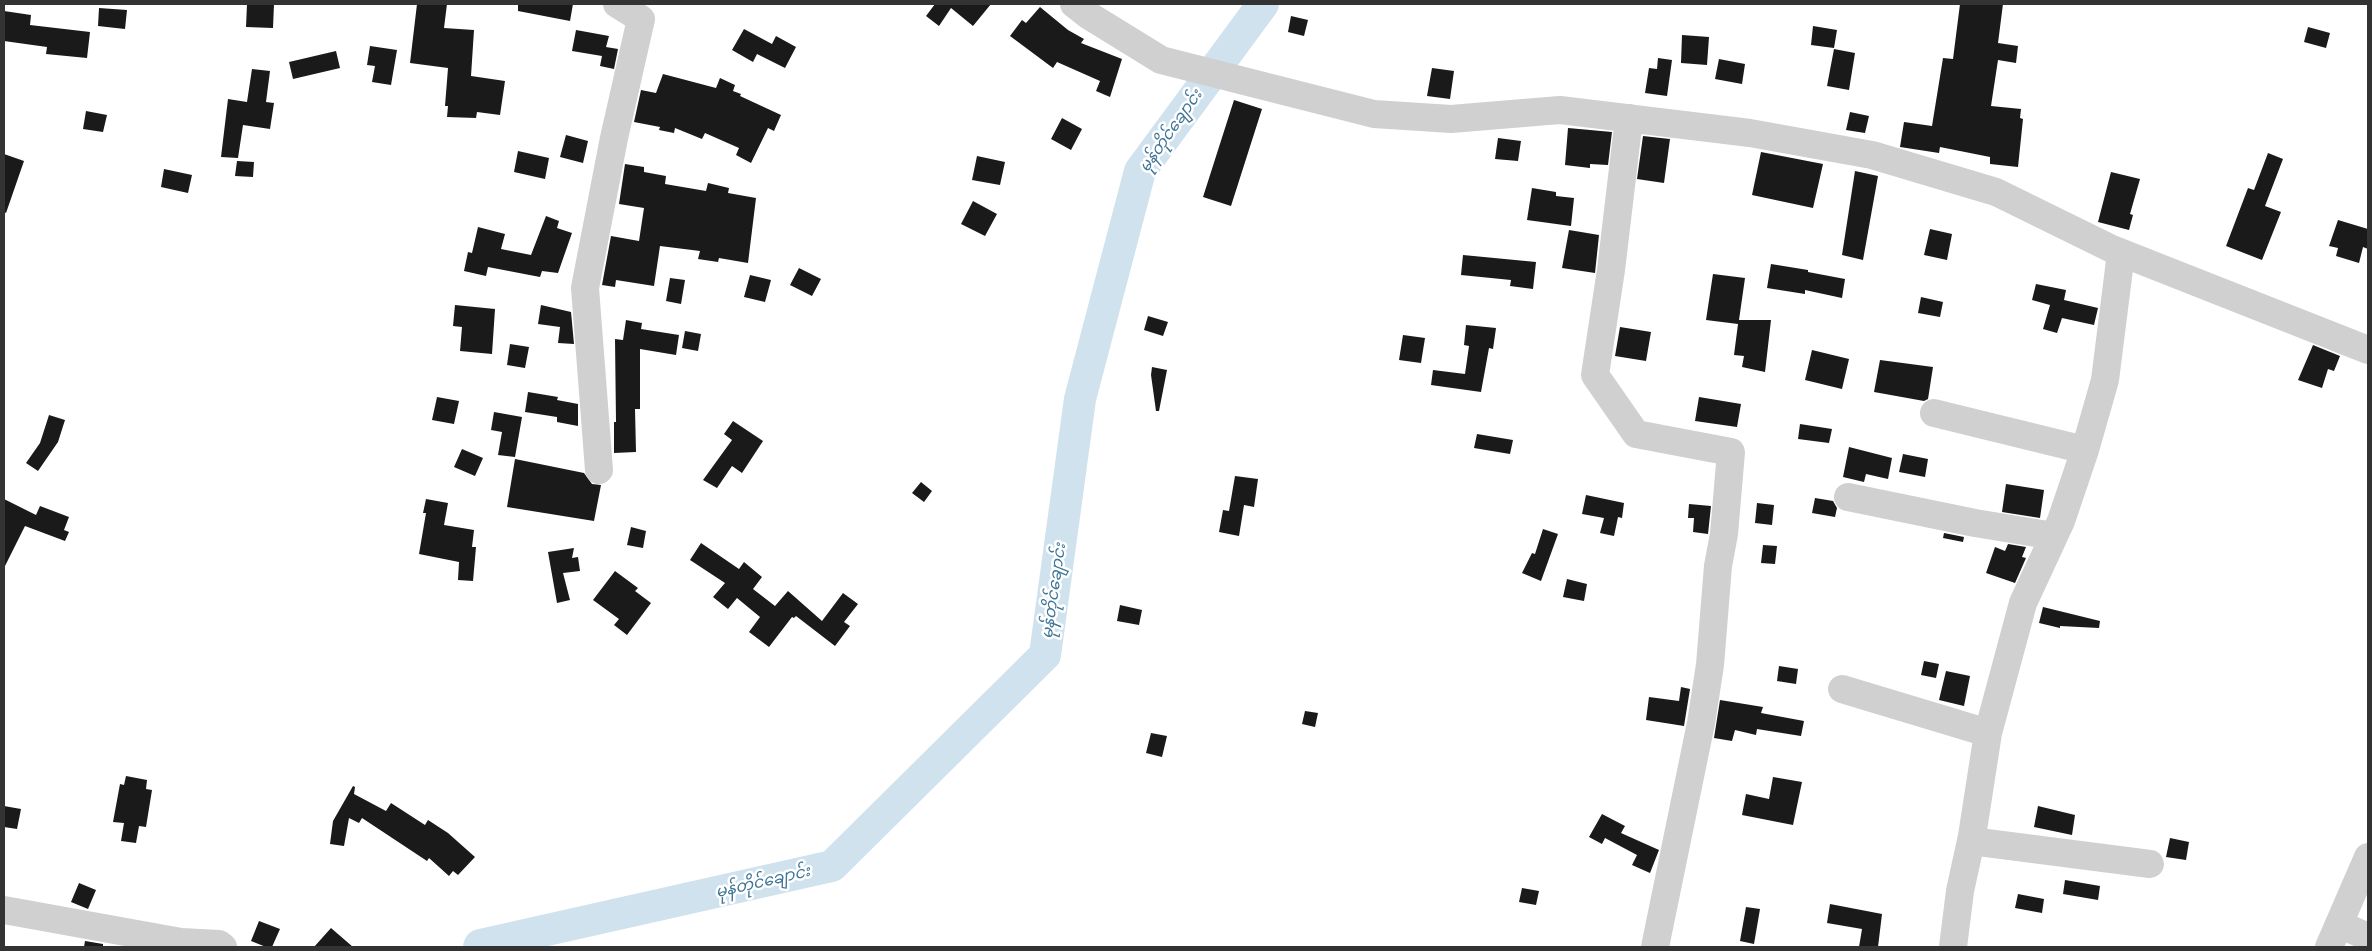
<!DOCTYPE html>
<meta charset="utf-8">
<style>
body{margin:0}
#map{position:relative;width:2372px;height:951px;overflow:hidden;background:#fff;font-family:"Open Sans",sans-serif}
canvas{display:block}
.frame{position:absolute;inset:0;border:5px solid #333;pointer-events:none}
</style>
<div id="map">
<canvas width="2372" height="951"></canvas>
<div class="frame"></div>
</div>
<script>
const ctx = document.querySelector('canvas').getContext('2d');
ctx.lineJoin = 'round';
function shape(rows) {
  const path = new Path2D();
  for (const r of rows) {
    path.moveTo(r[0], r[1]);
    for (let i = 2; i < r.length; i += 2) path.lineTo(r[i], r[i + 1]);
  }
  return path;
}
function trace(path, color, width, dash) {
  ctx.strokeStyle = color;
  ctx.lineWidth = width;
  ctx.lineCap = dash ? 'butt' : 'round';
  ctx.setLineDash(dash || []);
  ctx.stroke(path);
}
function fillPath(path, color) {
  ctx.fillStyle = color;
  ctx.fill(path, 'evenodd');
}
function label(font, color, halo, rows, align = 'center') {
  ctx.font = font + ' "Open Sans","Noto Sans Myanmar",sans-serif';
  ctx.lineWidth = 5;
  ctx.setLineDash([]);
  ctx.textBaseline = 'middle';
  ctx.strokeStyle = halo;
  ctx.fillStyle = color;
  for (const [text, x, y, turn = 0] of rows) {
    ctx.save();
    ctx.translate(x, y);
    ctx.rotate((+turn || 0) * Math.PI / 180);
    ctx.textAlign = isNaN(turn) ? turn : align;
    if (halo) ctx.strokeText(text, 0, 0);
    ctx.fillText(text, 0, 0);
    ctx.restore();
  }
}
const river = shape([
 [479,947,480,945,832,866,1045,655,1080,399,1140,171,1263,4]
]);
const building = shape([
 [247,4,274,4,273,28,246,27],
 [417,4,447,4,444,28,474,30,471,76,505,81,500,115,477,112,476,118,447,117,448,106,445,106,448,68,410,63],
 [518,4,573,4,570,21,518,11],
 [935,4,991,4,973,26,951,8,939,26,926,16],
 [1960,4,2003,4,1998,43,2018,46,2016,63,1998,60,1991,106,2021,109,2020,118,2023,119,2018,167,1990,164,1990,157,1940,147,1939,153,1900,147,1904,122,1932,126,1943,58,1953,59],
 [1040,7,1068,30,1084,39,1081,43,1122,59,1110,97,1096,91,1100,81,1057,62,1053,68,1010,36,1022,20,1026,23],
 [99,8,127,10,125,29,98,26],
 [4,11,31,15,30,25,90,32,87,58,46,54,47,47,4,41],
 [1291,16,1308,20,1304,36,1288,32],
 [1813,26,1837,30,1834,48,1811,45],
 [2308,27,2330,33,2326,48,2304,42],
 [744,29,772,44,776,36,796,47,785,68,757,54,753,62,732,50],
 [576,30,609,36,606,47,618,49,614,69,600,66,602,56,572,51],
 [1682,35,1709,37,1707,65,1681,63],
 [370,46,397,50,391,85,372,82,375,66,367,65],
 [1834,49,1855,53,1849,90,1827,86],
 [336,51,340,68,293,79,289,62],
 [1658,58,1672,60,1667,96,1645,93,1649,68,1657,69],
 [1719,59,1745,64,1742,84,1715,79],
 [1432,68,1454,71,1450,99,1427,96],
 [252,69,270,71,266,102,274,103,270,129,243,125,238,158,221,157,228,99,247,102],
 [663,74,716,88,720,78,735,85,733,91,741,94,740,96,781,115,774,131,768,128,751,163,736,155,739,148,705,133,702,139,675,128,674,133,659,130,660,127,634,122,641,90,656,93],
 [1234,100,1262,109,1231,206,1203,197],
 [86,111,107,115,103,132,83,129],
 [1850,112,1869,116,1865,133,1846,130],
 [1062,118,1082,129,1071,150,1051,139],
 [1568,128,1612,132,1608,165,1590,164,1590,168,1565,165],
 [566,135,588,141,583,163,560,157],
 [1643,136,1670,139,1664,183,1637,179],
 [1498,138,1521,141,1518,161,1495,159],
 [518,151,549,158,545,179,514,172],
 [1761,152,1823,164,1813,208,1752,195],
 [2268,153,2283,159,2265,206,2281,212,2262,260,2226,246,2248,188,2254,190],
 [4,154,24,161,6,213,4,212],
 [977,156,1005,162,1000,185,972,180],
 [237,161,254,162,253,177,235,176],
 [625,164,644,167,644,172,666,176,665,184,706,191,708,183,729,188,728,193,756,198,748,263,719,258,718,262,698,259,700,251,660,246,654,286,616,280,615,287,602,285,611,236,639,241,644,208,619,204],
 [164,169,192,175,188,193,161,187],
 [1855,171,1878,176,1863,260,1842,255],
 [2111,172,2140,179,2130,214,2133,215,2129,230,2098,222],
 [1532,188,1556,192,1556,196,1574,198,1571,226,1527,220],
 [973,201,997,214,985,236,961,224],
 [546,216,559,221,557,228,572,233,558,273,542,271,540,277,488,267,486,276,464,271,468,252,472,253,478,227,505,234,501,249,531,255],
 [2338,220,2368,229,2368,249,2363,247,2359,263,2336,256,2338,248,2329,246],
 [1930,229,1952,234,1947,260,1924,255],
 [1569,230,1599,235,1595,273,1562,268],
 [1463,255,1536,262,1533,289,1510,286,1511,280,1461,275],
 [1771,264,1808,270,1808,272,1845,279,1842,298,1805,290,1805,294,1767,288],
 [799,268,821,279,812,296,790,285],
 [1713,274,1745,278,1739,320,1771,320,1765,372,1742,367,1744,356,1734,355,1738,324,1706,320],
 [750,275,771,280,765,302,744,297],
 [670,278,685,280,681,304,666,301],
 [2036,284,2066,290,2064,300,2098,308,2094,325,2062,318,2057,333,2043,329,2050,305,2032,300],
 [1921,297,1943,302,1940,317,1918,313],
 [455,305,495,309,492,354,460,351,462,327,453,326],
 [541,305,571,312,574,344,558,343,560,327,538,324],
 [1148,316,1168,322,1163,336,1144,330],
 [626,320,642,323,641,329,679,335,676,355,640,349,640,409,635,409,636,452,614,453,614,422,616,422,615,339,623,340],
 [1466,325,1496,328,1493,349,1489,348,1481,392,1431,385,1433,370,1465,374,1469,346,1464,345],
 [1620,327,1651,332,1646,361,1615,356],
 [685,331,701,334,698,351,682,348],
 [1403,335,1425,338,1421,363,1399,360],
 [510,344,529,347,525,368,507,365],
 [2313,345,2340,356,2334,371,2328,369,2322,388,2298,380],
 [1812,350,1849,359,1842,389,1805,380],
 [1880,360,1933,367,1928,399,1924,401,1874,392],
 [1152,367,1167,370,1159,411,1156,411,1151,375],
 [528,392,558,397,557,400,578,404,578,426,557,422,557,417,525,412],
 [437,397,459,401,454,424,432,420],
 [1699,397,1741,404,1737,427,1695,421],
 [494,412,522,417,515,457,498,455,502,432,491,430],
 [49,415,65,420,58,442,38,471,26,463,40,443],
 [733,421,763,441,742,473,732,466,717,488,703,480,732,440,724,434],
 [1800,424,1832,429,1829,443,1798,439],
 [1477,434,1513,440,1510,454,1474,448],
 [1849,447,1892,458,1888,479,1866,474,1864,482,1843,477],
 [462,449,483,458,475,476,454,467],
 [1903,454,1928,459,1925,477,1899,472],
 [515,459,584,473,592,484,601,485,594,521,507,507],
 [1235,476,1258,479,1254,507,1244,505,1239,536,1219,532,1223,510,1229,511],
 [921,482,932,491,924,502,912,493],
 [2006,484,2044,490,2040,518,2002,512],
 [1586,495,1624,503,1622,518,1618,517,1614,536,1600,533,1604,518,1582,514],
 [1815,498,1833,501,1837,508,1835,517,1812,513],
 [4,499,36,515,40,506,69,517,64,530,69,532,65,541,25,526,4,568],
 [426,499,448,503,444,525,474,530,472,547,476,547,473,581,458,580,459,562,419,554,426,513,423,513],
 [1757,503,1774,505,1772,525,1755,523],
 [1689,504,1711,506,1708,534,1693,532,1694,518,1688,518],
 [631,527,646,531,643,548,627,545],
 [1543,529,1558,534,1541,581,1522,573,1532,553,1535,554],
 [1944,533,1964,537,1963,542,1943,538],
 [701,543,739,569,744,562,762,577,753,589,775,606,788,591,822,621,843,593,858,604,844,622,850,626,835,646,796,616,794,618,792,617,769,647,749,632,760,617,737,598,728,609,713,597,725,583,690,560],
 [2008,544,2026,547,2022,557,2026,558,2015,583,1986,573,1995,547,2005,551],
 [1763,545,1777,546,1775,564,1761,563],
 [574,548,572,558,578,557,580,571,563,573,570,600,557,603,548,552],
 [615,571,638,588,635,591,651,603,627,635,614,625,619,619,593,600],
 [1567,579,1587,584,1584,601,1563,597],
 [1120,605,1142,610,1139,625,1117,621],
 [2043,607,2100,621,2099,628,2060,626,2060,628,2039,623],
 [1924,661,1939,664,1936,678,1921,675],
 [1779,666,1798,669,1796,684,1777,681],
 [1946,671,1970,676,1964,706,1939,700],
 [1681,687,1690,689,1684,726,1646,720,1649,697,1679,701],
 [1720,700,1763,707,1761,713,1804,721,1801,736,1757,729,1756,735,1735,730,1732,741,1714,738],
 [1305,711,1318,713,1315,727,1302,724],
 [1151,733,1167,736,1162,757,1146,753],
 [126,776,147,780,146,789,152,790,146,827,139,826,136,843,121,841,124,823,113,822,120,784,124,785],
 [1773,777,1802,782,1793,825,1742,815,1746,794,1769,799],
 [353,786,355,787,354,794,386,811,391,803,425,825,428,820,448,833,475,857,458,875,453,871,449,876,429,858,427,861,362,818,359,823,349,818,344,846,330,844,333,821],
 [4,806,21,809,17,829,4,827],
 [2038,806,2075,815,2072,835,2034,827],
 [1602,814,1625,826,1621,833,1659,850,1650,873,1632,865,1637,855,1605,838,1602,844,1589,837],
 [2170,838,2189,842,2186,860,2166,857],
 [2065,880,2100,886,2098,900,2063,894],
 [79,883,96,890,88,909,71,902],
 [1522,888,1539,891,1536,905,1519,902],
 [2018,894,2044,899,2042,913,2015,908],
 [1830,904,1882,914,1878,947,1859,947,1862,929,1827,923],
 [1746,907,1760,909,1754,944,1740,941],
 [259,921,280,929,272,947,266,947,251,941],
 [331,928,353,947,314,947],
 [85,941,103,944,103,947,84,947]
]);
const minor = shape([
 [1074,4,1088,15,1161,60,1374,114,1451,119,1560,110,1750,133,1872,155,1996,192,2112,249,2368,350],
 [1629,118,1611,270,1595,375,1636,434,1731,452,1724,534,1718,566,1710,665,1701,723,1655,947],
 [1934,413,2085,450],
 [599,470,585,288,614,138,641,19,617,4],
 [1848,497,1975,523,2054,536],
 [1842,689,1988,733],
 [1971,841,2150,864],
 [4,910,181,942,219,944,223,947],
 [2339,924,2368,937],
 [1953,947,1960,891,1972,836,1988,733,2023,603,2061,521,2085,450,2105,380,2121,253],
 [2329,947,2368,857]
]);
const waterNames = [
 ["မုန်တိုင်ချောင်း",1171,131,-55],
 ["မုန်တိုင်ချောင်း",1054,591,-82],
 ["မုန်တိုင်ချောင်း",763,882,-13]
];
trace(river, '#cfe2ee', 32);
fillPath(building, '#1a1a1a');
trace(minor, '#d0d0d0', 28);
label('italic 16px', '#3f7597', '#fff', waterNames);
</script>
